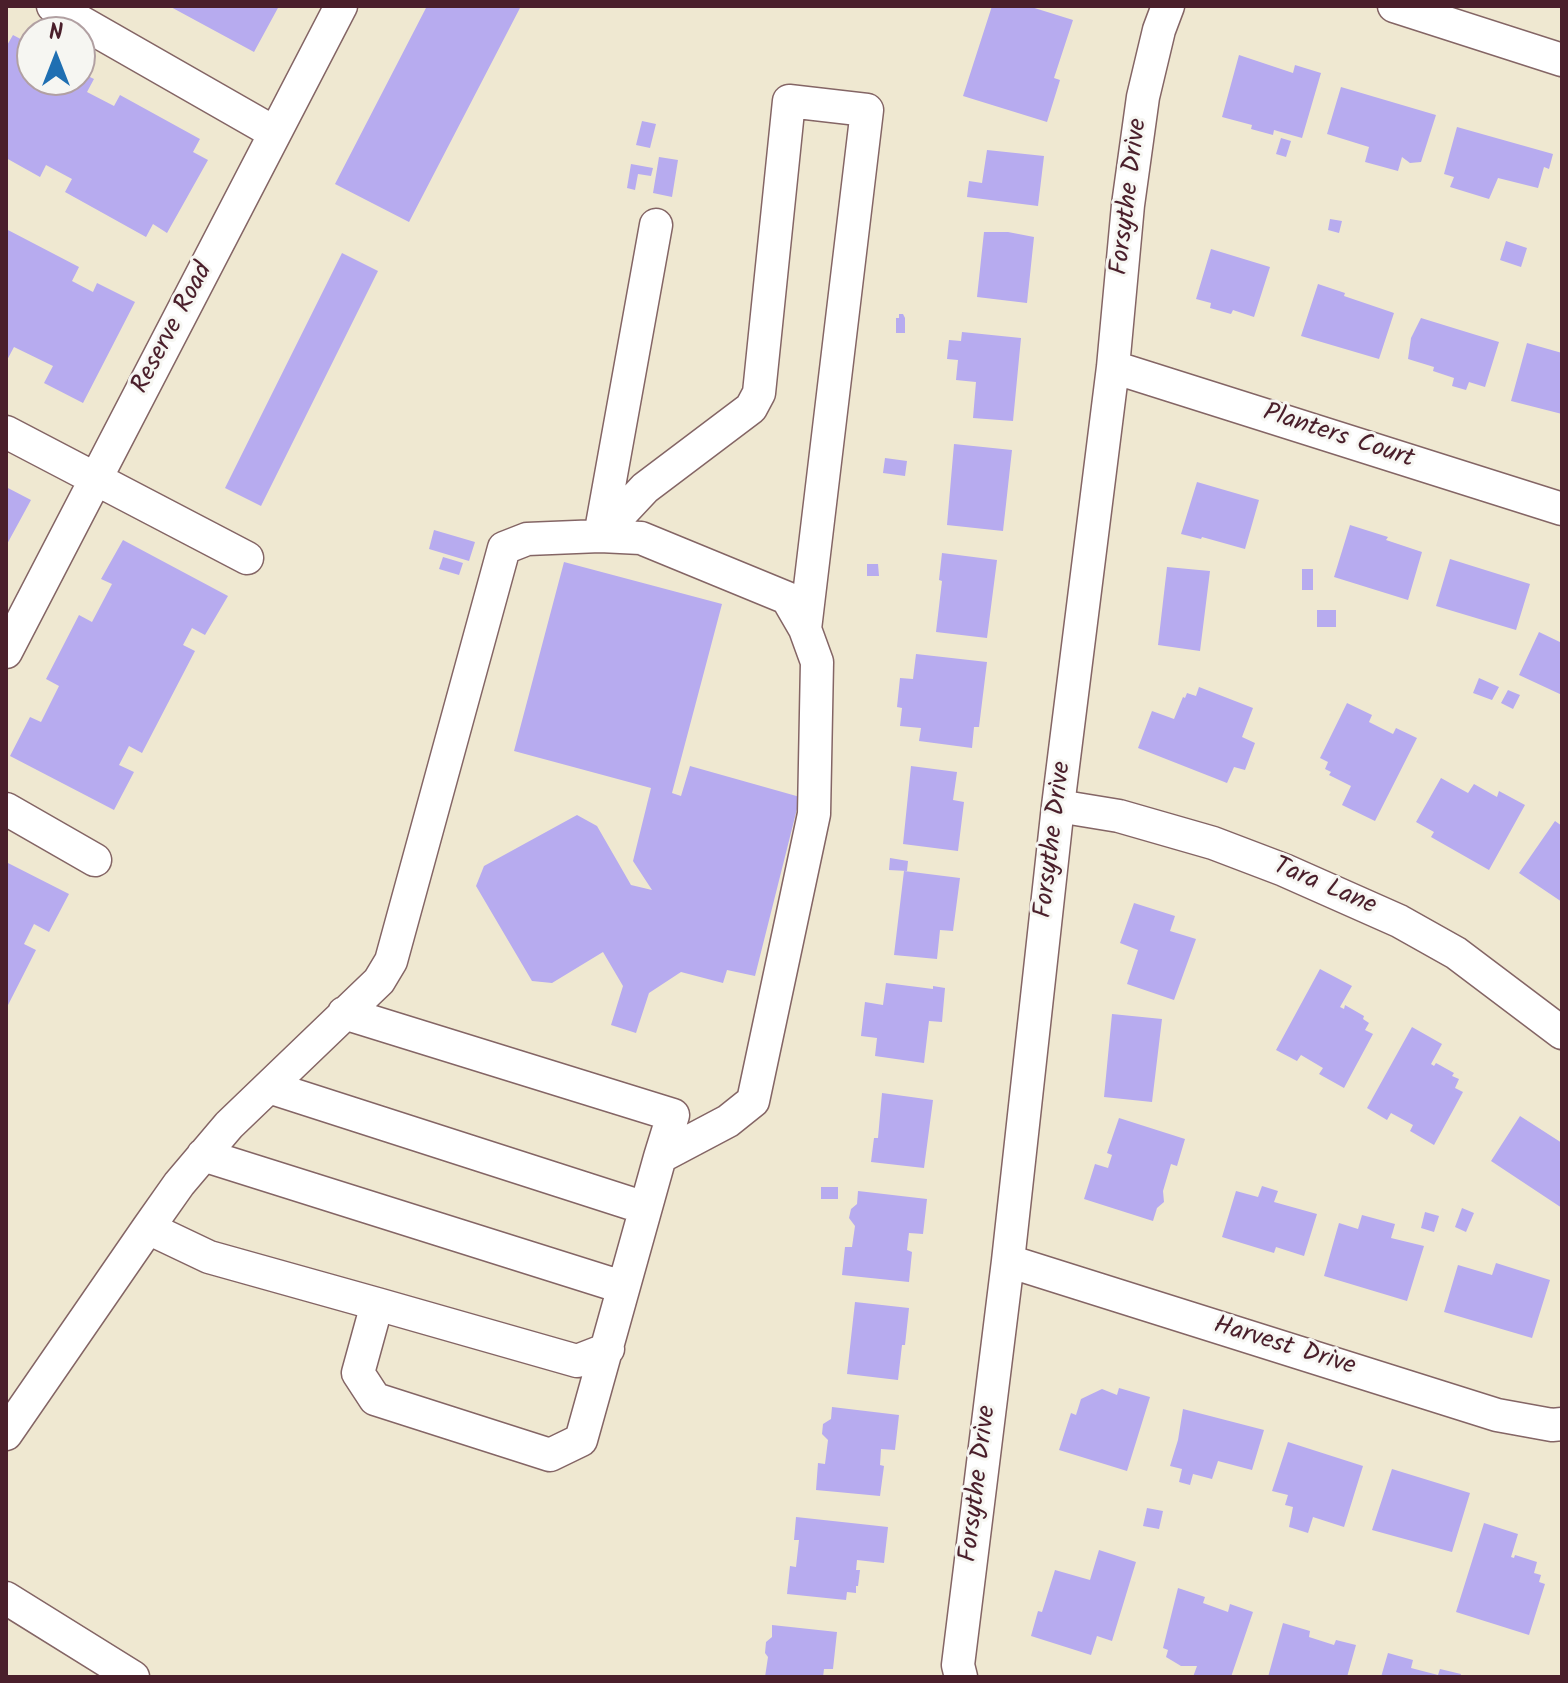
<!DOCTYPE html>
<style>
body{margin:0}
#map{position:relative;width:1568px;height:1683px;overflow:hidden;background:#efe8d1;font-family:Kalam,sans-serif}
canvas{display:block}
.frame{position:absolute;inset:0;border:8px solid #4a1f2b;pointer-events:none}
.north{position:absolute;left:16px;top:16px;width:80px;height:80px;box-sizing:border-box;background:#f6f6f2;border:2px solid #b1a0a2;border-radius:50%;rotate:0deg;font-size:22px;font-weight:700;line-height:32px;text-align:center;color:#4a1f2b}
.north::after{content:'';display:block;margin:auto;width:28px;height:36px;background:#1f6fb2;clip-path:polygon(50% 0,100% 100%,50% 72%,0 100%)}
</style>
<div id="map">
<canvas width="1568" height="1683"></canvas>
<div class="frame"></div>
<div class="north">N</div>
</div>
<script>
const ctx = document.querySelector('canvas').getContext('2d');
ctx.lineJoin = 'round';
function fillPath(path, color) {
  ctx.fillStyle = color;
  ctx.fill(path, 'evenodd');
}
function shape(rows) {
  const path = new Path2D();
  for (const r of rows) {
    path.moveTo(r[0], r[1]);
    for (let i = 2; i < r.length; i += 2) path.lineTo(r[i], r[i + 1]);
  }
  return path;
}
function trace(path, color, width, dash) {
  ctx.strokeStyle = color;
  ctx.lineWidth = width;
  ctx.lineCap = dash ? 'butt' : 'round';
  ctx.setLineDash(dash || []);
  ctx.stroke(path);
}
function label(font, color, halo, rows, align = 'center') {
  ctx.font = font + ' Kalam,sans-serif';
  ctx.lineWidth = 6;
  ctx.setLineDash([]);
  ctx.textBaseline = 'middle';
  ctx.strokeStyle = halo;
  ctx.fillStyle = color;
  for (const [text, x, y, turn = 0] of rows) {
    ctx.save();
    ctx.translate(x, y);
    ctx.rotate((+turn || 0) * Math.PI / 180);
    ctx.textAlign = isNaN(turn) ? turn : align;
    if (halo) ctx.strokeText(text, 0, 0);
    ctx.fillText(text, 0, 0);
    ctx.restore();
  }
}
const building = shape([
 [169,6,279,6,254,52],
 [427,6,521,6,409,222,335,184],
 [992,6,1028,6,1073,20,1054,78,1060,80,1047,122,963,96],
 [13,35,32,45,32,80,80,80,80,72,94,79,87,92,114,106,120,95,200,139,193,152,208,160,167,233,153,224,146,237,65,192,72,179,46,165,40,177,6,158,6,47],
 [1239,55,1293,73,1295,65,1321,73,1302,138,1274,130,1273,135,1251,129,1252,125,1222,117],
 [1341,87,1436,115,1421,162,1410,163,1402,157,1398,171,1365,162,1369,147,1327,134],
 [642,121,656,124,650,148,636,145],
 [1457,127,1553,154,1549,169,1544,167,1538,188,1498,178,1489,199,1450,187,1454,177,1444,174],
 [1281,138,1291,141,1286,157,1276,154],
 [987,150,1044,156,1038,206,967,197,969,181,982,183],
 [659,157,678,160,672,197,653,193],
 [631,164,653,168,651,176,638,174,635,190,627,188],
 [1330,219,1342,221,1339,233,1328,230],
 [6,229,79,267,72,281,93,292,97,283,135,302,83,403,44,383,53,366,14,347,6,362],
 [984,232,1008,232,1034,237,1027,303,977,297],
 [1506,241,1527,248,1521,267,1500,260],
 [1211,249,1270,267,1254,317,1233,310,1231,314,1210,308,1211,303,1196,299],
 [342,253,378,271,261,506,225,488],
 [1318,284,1345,293,1344,296,1394,313,1379,359,1301,336],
 [899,314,903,314,905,318,905,333,896,333,896,318,899,318],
 [1421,318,1499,342,1485,387,1469,382,1466,390,1452,386,1454,378,1433,371,1434,367,1408,359,1411,338],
 [962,332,1021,338,1013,421,973,418,976,382,956,380,958,360,947,359,949,340,961,341],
 [1527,343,1562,353,1562,414,1511,401],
 [954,444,1012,450,1003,531,947,525],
 [885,458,907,461,905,476,883,473],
 [1197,482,1259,500,1245,549,1202,537,1201,539,1181,534],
 [6,487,31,500,6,546],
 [1350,525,1388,537,1386,540,1422,552,1408,600,1334,577],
 [434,530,475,542,469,561,429,549],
 [123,540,228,596,205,635,192,628,183,645,195,651,142,753,129,746,119,765,134,772,114,810,10,756,30,717,41,722,59,686,46,679,79,615,92,622,112,584,101,579],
 [942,553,997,560,987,638,936,632,942,581,939,580],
 [443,557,463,563,459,575,439,569],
 [1450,559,1530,584,1516,630,1436,606],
 [564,562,722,604,672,793,681,796,690,766,800,797,755,976,727,970,723,983,681,972,649,993,636,1033,611,1025,623,986,603,952,552,983,532,981,476,886,484,866,577,815,597,826,631,885,652,890,633,861,651,788,514,751],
 [867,564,878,564,879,576,867,576],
 [1167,567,1210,571,1200,651,1158,645],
 [1302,569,1313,569,1313,590,1302,590],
 [1317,610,1336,610,1336,627,1317,627],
 [1539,632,1562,643,1562,695,1519,675],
 [916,654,987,662,979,727,974,727,972,748,919,741,921,728,900,726,902,708,897,707,900,678,913,679],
 [1479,678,1499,687,1492,700,1473,693],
 [1199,687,1253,708,1242,737,1255,743,1245,770,1234,767,1227,783,1138,748,1152,711,1174,719,1183,697,1185,698,1187,693,1196,696],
 [1508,690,1520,695,1513,709,1501,703],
 [1347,703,1372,715,1369,722,1393,734,1396,728,1417,738,1375,821,1342,805,1351,786,1329,775,1331,772,1325,769,1328,762,1320,758],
 [911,766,957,772,953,800,964,802,958,851,903,844],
 [1441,778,1468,793,1474,784,1497,797,1499,791,1525,805,1489,870,1431,837,1434,832,1416,822],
 [1555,821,1562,826,1562,902,1519,873],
 [890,858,908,861,907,871,889,870],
 [6,862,69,894,49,932,34,924,24,944,36,950,6,1009],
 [904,871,960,878,953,931,940,930,937,959,894,955],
 [1134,903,1175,916,1170,931,1196,939,1174,1000,1127,984,1138,950,1120,943],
 [1320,969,1352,986,1340,1007,1344,1009,1345,1005,1364,1016,1363,1019,1369,1023,1365,1030,1373,1034,1344,1088,1319,1074,1323,1068,1301,1055,1297,1061,1276,1050],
 [886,983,933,989,933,986,945,988,942,1022,929,1021,924,1063,875,1056,877,1038,861,1036,865,1002,883,1005],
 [1112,1014,1162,1019,1152,1102,1104,1097],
 [1412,1027,1442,1044,1431,1064,1434,1066,1436,1063,1454,1073,1452,1076,1459,1079,1455,1088,1463,1092,1434,1145,1410,1131,1413,1125,1391,1113,1387,1120,1367,1108],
 [882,1093,933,1100,924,1168,871,1162,874,1138,878,1138],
 [1520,1116,1562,1143,1562,1208,1491,1161],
 [1119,1118,1185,1139,1177,1166,1171,1164,1163,1191,1164,1202,1157,1208,1153,1221,1084,1199,1095,1164,1108,1168,1112,1155,1107,1153],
 [1262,1186,1278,1191,1274,1202,1317,1214,1304,1256,1276,1247,1274,1253,1222,1237,1236,1191,1258,1197],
 [821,1187,838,1187,838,1199,821,1199],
 [858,1191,927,1199,923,1234,909,1233,907,1250,912,1252,909,1282,842,1275,845,1247,852,1247,855,1226,849,1218,851,1209,857,1204],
 [1462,1208,1474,1213,1466,1232,1455,1227],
 [1425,1212,1439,1216,1434,1232,1421,1228],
 [1362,1215,1395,1224,1391,1238,1424,1246,1407,1301,1324,1276,1339,1223,1358,1229],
 [1496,1263,1550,1280,1532,1338,1444,1312,1458,1265,1492,1275],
 [855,1302,909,1308,905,1345,902,1345,898,1380,847,1374],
 [1119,1388,1150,1397,1127,1471,1059,1450,1071,1413,1076,1415,1081,1399,1102,1389,1117,1395],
 [832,1407,899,1415,895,1450,881,1449,880,1465,884,1466,880,1496,816,1490,818,1463,825,1464,828,1440,822,1434,823,1424,831,1419],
 [1183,1409,1264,1430,1252,1470,1218,1461,1212,1479,1193,1474,1190,1485,1179,1482,1182,1469,1170,1466,1178,1440],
 [1288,1442,1363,1466,1344,1527,1313,1517,1308,1533,1289,1527,1293,1507,1285,1505,1288,1495,1272,1491],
 [1392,1469,1470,1493,1452,1552,1372,1530],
 [1147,1508,1163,1511,1159,1529,1143,1526],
 [796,1517,888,1527,884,1563,857,1560,856,1570,860,1570,858,1586,856,1586,856,1593,847,1592,846,1600,787,1594,790,1566,796,1567,799,1540,794,1540],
 [1484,1523,1518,1534,1511,1557,1514,1558,1515,1555,1537,1562,1534,1573,1541,1575,1539,1582,1545,1584,1529,1635,1456,1612],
 [1099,1550,1136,1562,1112,1641,1097,1636,1091,1655,1031,1636,1038,1611,1042,1612,1055,1570,1090,1580],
 [1178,1588,1205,1597,1203,1603,1228,1612,1230,1604,1253,1612,1231,1677,1193,1677,1197,1666,1181,1666,1166,1657,1168,1650,1163,1648],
 [1283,1623,1310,1631,1309,1637,1334,1645,1336,1640,1356,1645,1347,1677,1268,1677],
 [772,1625,837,1632,833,1669,824,1669,823,1677,765,1677,768,1657,765,1653,766,1642,772,1637],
 [1388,1653,1413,1660,1411,1668,1438,1675,1440,1669,1461,1674,1460,1677,1381,1677]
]);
const minor = shape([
 [53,6,275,133],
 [1394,6,1562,60],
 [656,225,600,536,641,538,787,598,805,629],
 [1113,367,1562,509],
 [6,432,247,558],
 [6,652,341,6],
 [1058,806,1119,816,1213,843,1284,870,1399,921,1456,953,1562,1033],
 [6,809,95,860],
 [344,1013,673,1115,660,1157],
 [269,1087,645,1208],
 [203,1155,622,1287],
 [1008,1261,1497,1415,1552,1425,1562,1424],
 [377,1304,577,1361,608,1349],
 [6,1434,148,1228,179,1184,229,1125,379,981,391,961,504,548,527,539,600,536,645,488,751,408,759,393,789,101,867,110,805,629,817,662,814,814,753,1101,728,1121,660,1157,581,1440,550,1455,375,1399,358,1373,377,1304,209,1257,148,1228],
 [6,1598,133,1677],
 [961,1677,958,1665,1008,1261,1058,806,1113,367,1128,205,1143,97,1159,30,1168,6]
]);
const streetNames = [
 ["Forsythe Drive",1131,197,-83],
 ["Reserve Road",174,329,-62],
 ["Planters Court",1338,438,18],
 ["Forsythe Drive",1055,840,-83],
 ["Tara Lane",1324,888,23],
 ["Harvest Drive",1284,1348,17],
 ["Forsythe Drive",980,1484,-83]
];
fillPath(building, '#b7abef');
trace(minor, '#846565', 35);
trace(minor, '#fff', 32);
label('26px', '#4a1f2b', '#f6f6f2', streetNames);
</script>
